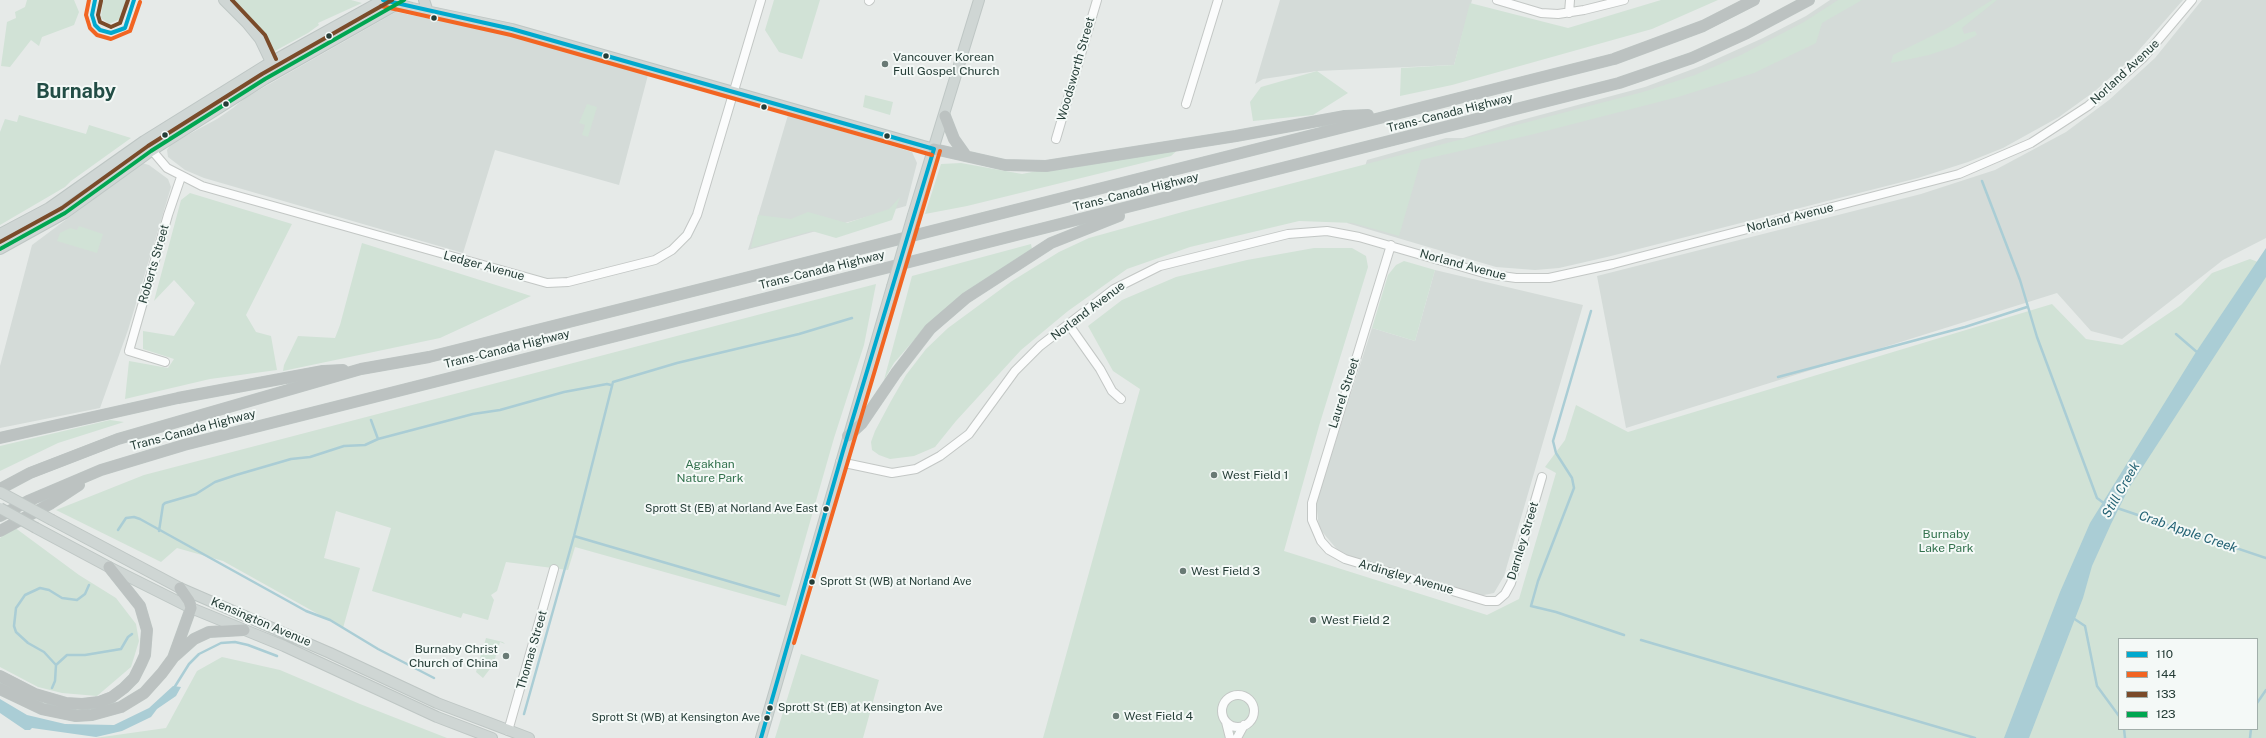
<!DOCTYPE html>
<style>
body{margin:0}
#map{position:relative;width:2266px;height:738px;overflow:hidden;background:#e6eae8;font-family:"Public Sans",sans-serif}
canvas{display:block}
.legend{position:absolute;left:2118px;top:638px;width:140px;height:92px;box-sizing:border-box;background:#f4f9f7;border:1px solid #a1aeaa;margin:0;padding:5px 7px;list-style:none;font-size:12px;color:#253d37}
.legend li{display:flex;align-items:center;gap:8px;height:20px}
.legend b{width:20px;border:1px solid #a1aeaa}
</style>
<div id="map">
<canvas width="2266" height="738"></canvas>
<ul class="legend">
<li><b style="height:5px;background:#00a9ce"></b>110</li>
<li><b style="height:5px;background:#f26522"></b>144</li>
<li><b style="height:5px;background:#7a4b2a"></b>133</li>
<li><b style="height:5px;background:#00a651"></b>123</li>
</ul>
</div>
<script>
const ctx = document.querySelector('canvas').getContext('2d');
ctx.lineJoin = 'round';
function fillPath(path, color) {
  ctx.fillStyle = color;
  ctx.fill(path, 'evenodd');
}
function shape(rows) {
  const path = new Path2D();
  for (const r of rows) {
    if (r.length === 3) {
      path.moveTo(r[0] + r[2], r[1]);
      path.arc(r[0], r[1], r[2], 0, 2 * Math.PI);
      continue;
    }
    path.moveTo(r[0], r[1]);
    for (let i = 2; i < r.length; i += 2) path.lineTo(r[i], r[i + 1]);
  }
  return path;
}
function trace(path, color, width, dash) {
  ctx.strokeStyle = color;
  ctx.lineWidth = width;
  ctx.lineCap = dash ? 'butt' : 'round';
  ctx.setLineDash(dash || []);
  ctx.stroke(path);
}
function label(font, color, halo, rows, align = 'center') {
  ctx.font = font + ' "Public Sans",sans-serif';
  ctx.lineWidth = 4;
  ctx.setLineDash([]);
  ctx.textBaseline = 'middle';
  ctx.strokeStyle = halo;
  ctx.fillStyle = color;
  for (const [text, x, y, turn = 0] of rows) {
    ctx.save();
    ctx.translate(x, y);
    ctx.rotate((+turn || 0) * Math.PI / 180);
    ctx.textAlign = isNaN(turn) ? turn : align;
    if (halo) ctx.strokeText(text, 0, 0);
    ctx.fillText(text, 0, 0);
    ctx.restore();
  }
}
const built = shape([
 [1280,0,1472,0,1454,65,1317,71,1263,79,1255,84],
 [1830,0,2183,0,2132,58,2095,91,2059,117,2003,148,1968,162,1918,178,1607,257,1559,268,1535,270,1496,267,1347,223,1367,160,1446,138,1463,138,1514,122,1645,87,1701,66,1763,38,1806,16],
 [2202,0,2266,0,2266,238,2223,260,2122,339,2091,331,2057,293,1626,428,1597,276,1921,194,1995,170,2066,132,2109,100,2155,58],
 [396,12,522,37,648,75,619,185,495,150,463,253,204,178,185,170,168,157,167,150,171,144,217,119,233,108,245,98],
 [788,115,912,152,917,163,906,206,748,250],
 [142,163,149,165,168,179,171,187,128,330,100,408,0,428,0,366,32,245],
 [1435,270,1583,305,1504,576,1494,593,1479,596,1340,553,1319,528,1316,502,1372,328,1415,341]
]);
const green = shape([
 [27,0,74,0,79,12,74,25,42,37,39,46,31,40,10,67,1,66,7,22,16,18,15,12,25,7],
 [103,0,126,0,122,18,109,24,101,18],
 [230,0,351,0,362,3,318,23,319,25,308,33,273,52,255,26,245,14,230,2],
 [774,0,820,0,802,59,779,52,765,30],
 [1661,0,1718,0,1652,29,1452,85,1400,96,1401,68,1454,65,1470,3,1568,28],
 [1838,0,1862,0,1822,23,1816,43,1754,73,1678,97,1530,135,1421,160,1399,236,1353,223,1299,221,1190,247,1127,269,1068,311,1021,350,956,421,935,447,914,456,890,459,879,455,872,450,871,442,875,431,891,401,906,375,926,349,948,328,1012,281,1059,252,1089,238,1186,211,1643,92,1695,75,1741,55,1804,22],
 [1992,0,1997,0,1962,28,1964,34,1975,31,1977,35,1953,47,1929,55,1891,63,1893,55,1946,29],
 [1317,71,1348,93,1313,115,1253,121,1250,102,1261,87],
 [865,95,893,102,890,115,863,107],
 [587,104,597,107,588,137,582,135,585,125,579,123],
 [19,115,86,134,89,125,131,138,71,181,65,187,0,225,0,132,5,119,17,122],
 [1181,147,1171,156,967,206,925,214,941,164,961,163,1022,174,1042,170,1066,169],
 [190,193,292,224,246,315,256,332,271,336,277,370,210,379,125,399,129,361,168,368,174,359,143,349,143,331,174,336,195,303,174,280,154,301,181,200],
 [900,197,892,220,836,238,812,231,751,248,758,215,791,219,808,212,847,223,889,209],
 [79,226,103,234,97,253,57,241,60,233,70,228,77,230],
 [362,243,531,296,440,338,283,371,284,365,298,336,335,338,340,325],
 [1031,244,1032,249,929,323,894,363,884,380,912,276],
 [1314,248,1352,248,1366,256,1368,267,1319,426,1284,551,1487,615,1519,599,1556,473,1545,467,1565,440,1576,405,1628,432,2052,304,2086,339,2122,345,2181,305,2212,273,2250,259,2266,265,2266,738,1043,738,1140,389,1113,371,1088,326,1122,300,1176,277,1247,260],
 [2119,639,2257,639,2257,729,2119,729],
 [1404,261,1435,270,1415,341,1372,328,1388,275,1396,265],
 [876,284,864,345,834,438,786,606,575,547,568,570,506,562,497,591,491,595,494,600,488,620,463,613,461,618,372,591,391,528,336,511,324,558,360,568,343,628,223,561,177,548,161,562,56,510,144,475],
 [110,420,124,422,58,443,0,471,0,446],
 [14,527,79,575,116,598,136,624,139,641,131,667,97,696,62,693,38,687,0,667,0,538],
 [486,638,503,642,505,644,500,642,493,665,483,678,476,672],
 [801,654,879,680,863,738,775,738],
 [222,657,280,670,360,704,447,738,95,738,166,728,197,671]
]);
const water = shape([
 [2266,248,2266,277,2129,488,2111,524,2092,566,2083,598,2029,738,2004,738,2060,592,2090,523,2196,352],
 [173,686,181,687,176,696,157,709,151,717,122,731,96,737,32,728,30,730,25,730,0,713,0,699,27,715,65,724,114,725,149,708]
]);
const stream = shape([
 [1982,181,2020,280,2037,337,2097,498,2105,504],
 [1591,311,1553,441,1556,453,1572,478,1574,488,1538,581,1531,606,1556,612,1624,635],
 [2176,334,2198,353],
 [1778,377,1965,327,2027,307],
 [371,420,378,439],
 [2117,508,2266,558],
 [118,530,126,518,134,517,140,519,306,611,330,620,378,649,434,678],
 [159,531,163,505,165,503,196,494,215,482,236,475,291,459,310,457,344,446,365,445,378,439,473,414,500,410,564,392,607,384,611,385],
 [574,536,779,596],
 [2073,618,2085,626,2097,686,2119,716],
 [1641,640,1975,738],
 [56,665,67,655,85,655,121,649,128,637,132,634],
 [52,688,55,681,56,665,44,652,28,643,16,632,14,626,16,608,25,595,40,588,49,590,62,598,77,600,85,594,89,585],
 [174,688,189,664,199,654,221,643,235,642,248,645,277,656],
 [2257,703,2266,690],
 [524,714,574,536,613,382,677,363,799,334,852,318],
 [2124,729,2125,738],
 [2250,738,2251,729]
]);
const minor = shape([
 [1497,0,1541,13,1558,14,1584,10,1624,0],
 [869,1,870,0],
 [1569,13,1570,0],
 [1186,104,1218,0],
 [1056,139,1097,0],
 [144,141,167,168,202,186,547,283,568,282,655,260,672,250,687,235,697,215,761,0],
 [1391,245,1312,503,1312,520,1321,541,1329,550,1345,559,1486,601,1497,601,1505,594,1511,583,1542,477],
 [1069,325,1100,369,1112,391,1121,399],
 [165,362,129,351,168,215,181,177],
 [840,462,892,473,916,469,940,456,969,434,1015,371,1040,346,1114,289,1160,266,1288,234,1327,231,1359,237,1487,274,1516,278,1549,278,1613,264,1959,174,2031,143,2088,106,2143,58,2192,0],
 [1238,711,16],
 [1226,722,1230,738],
 [508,731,554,569],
 [1237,738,1244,725]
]);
const major = shape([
 [224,0,247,23,260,39,271,62],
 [383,0,412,8,512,29,934,149],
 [424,0,428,12],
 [913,215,979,0],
 [0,234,49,208,144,141,271,62,383,0],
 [0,249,65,213,151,151,265,79,401,2],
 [52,520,180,588,330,653,437,703,529,738],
 [36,528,109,567,191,608,284,646,437,717,492,738],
 [761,738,892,287]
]);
const highway = shape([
 [945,116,954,139,966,156],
 [934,149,1005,165,1046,166,1236,136,1345,116,1368,115],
 [848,436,862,423,896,373,930,329,966,298,1051,243,1119,216],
 [0,438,178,398,323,371,343,370],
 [0,489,30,473,118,439,361,369,429,357,737,280,1614,59,1703,26,1754,0],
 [0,516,28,501,101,470,184,445,1619,83,1692,58,1747,33,1809,0],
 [0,531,50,504,79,485],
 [175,656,194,639,209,632,244,630],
 [0,676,35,694,66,703,82,704,99,702,112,697,124,688,134,678,141,664,145,655,147,630,140,606,109,567],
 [0,689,42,709,76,716,92,715,121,707,144,693,162,673,173,658,191,608,189,601,180,588]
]);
const majorBridge = shape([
 [892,287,913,215],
 [0,492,52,520],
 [0,508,36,528]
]);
const bus1 = shape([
 [95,0,92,15,95,25,100,30,111,33,125,28,134,0],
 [383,0,512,29,934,149],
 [761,738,843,451,934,149]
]);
const bus2 = shape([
 [89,0,86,15,90,28,97,35,111,39,130,31,140,2],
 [381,6,511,35,932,155],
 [794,643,940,151]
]);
const bus3 = shape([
 [232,0,265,35,276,59],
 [101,1,98,15,100,22,111,27,120,23,128,0],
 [0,242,62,208,148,146,262,74,392,0]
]);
const bus4 = shape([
 [0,249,65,213,151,151,265,79,404,0]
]);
const markers = [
 [434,18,3.5,"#253d37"],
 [329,36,3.5,"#253d37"],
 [606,56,3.5,"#253d37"],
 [885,64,4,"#697a75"],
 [226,104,3.5,"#253d37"],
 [764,107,3.5,"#253d37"],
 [165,135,3.5,"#253d37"],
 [887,136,3.5,"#253d37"],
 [1214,475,4,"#697a75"],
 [826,509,3.5,"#253d37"],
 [1183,571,4,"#697a75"],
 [812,582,3.5,"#253d37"],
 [1313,620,4,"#697a75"],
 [506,656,4,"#697a75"],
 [770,708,3.5,"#253d37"],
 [1116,716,4,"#697a75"],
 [767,718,3.5,"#253d37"]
];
const busNames = [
 ["Sprott St (EB) at Norland Ave East",818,509],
 ["Sprott St (WB) at Norland Ave",820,582,"left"],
 ["Sprott St (EB) at Kensington Ave",778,708,"left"],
 ["Sprott St (WB) at Kensington Ave",760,718]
];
const poiNames = [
 ["Vancouver Korean",893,57],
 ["Full Gospel Church",893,71],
 ["West Field 1",1222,475],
 ["West Field 3",1191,571],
 ["West Field 2",1321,620],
 ["Burnaby Christ",498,649,"right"],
 ["Church of China",498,663,"right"],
 ["West Field 4",1124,716]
];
const streetNames = [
 ["Woodsworth Street",1076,69,-74],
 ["Norland Avenue",2125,72,-43],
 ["Trans-Canada Highway",1450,113,-14],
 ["Trans-Canada Highway",1136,192,-14],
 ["Norland Avenue",1790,218,-14],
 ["Roberts Street",154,264,-74],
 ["Norland Avenue",1463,265,15],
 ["Ledger Avenue",484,266,15],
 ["Trans-Canada Highway",822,270,-14],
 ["Norland Avenue",1088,311,-37],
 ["Trans-Canada Highway",507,349,-14],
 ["Laurel Street",1344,393,-72],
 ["Trans-Canada Highway",193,430,-15],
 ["Darnley Street",1523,541,-73],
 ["Ardingley Avenue",1406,577,16],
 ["Kensington Avenue",261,622,23],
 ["Thomas Street",532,650,-74]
];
const parkNames = [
 ["Agakhan",710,464],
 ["Nature Park",710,478],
 ["Burnaby",1946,534],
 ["Lake Park",1946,548]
];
const waterNames = [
 ["Still Creek",2121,490,-60],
 ["Crab Apple Creek",2188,532,19]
];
const townNames = [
 ["Burnaby",76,92]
];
fillPath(built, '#d4dbd8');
fillPath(green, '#d1e2d6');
fillPath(water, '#aacdd5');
trace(stream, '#aacdd5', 2.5);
trace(minor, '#c3c7c5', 10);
trace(major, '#bec6c4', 12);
trace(highway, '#bec6c4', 12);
trace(minor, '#fbfcfc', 8);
trace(major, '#cfd6d4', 10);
trace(highway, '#bcc2c1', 11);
trace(majorBridge, '#bec6c4', 12, []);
trace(majorBridge, '#cfd6d4', 10);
trace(bus1, '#00a9ce', 4);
trace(bus2, '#f26522', 4);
trace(bus3, '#7a4b2a', 4);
trace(bus4, '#00a651', 4);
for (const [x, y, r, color] of markers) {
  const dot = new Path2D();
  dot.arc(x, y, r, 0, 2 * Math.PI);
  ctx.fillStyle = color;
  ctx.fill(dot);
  trace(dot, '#f4f9f7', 1.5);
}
label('11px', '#253d37', '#f4f9f7', busNames, 'right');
label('12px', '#253d37', '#f4f9f7', poiNames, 'left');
label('12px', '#253d37', '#f4f9f7', streetNames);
label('12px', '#32714d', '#f4f9f7', parkNames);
label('italic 13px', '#236274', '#f4f9f7', waterNames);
label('bold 20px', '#224d45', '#f4f9f7', townNames);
</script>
